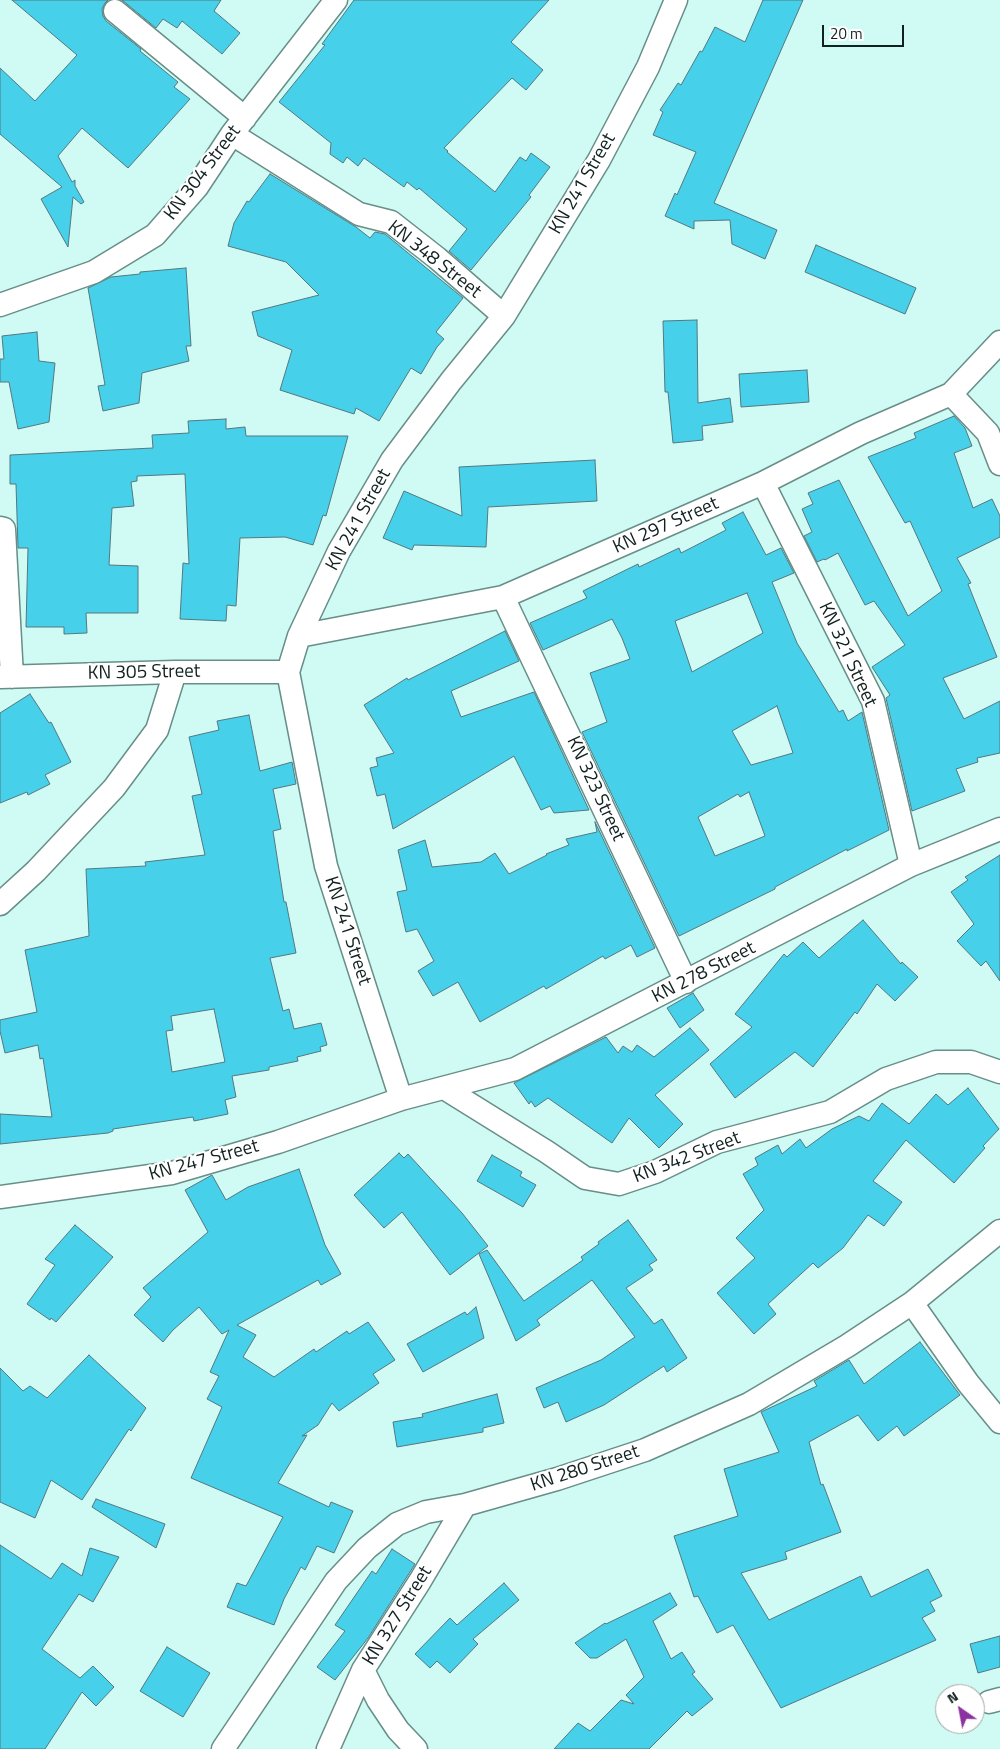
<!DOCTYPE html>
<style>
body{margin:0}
#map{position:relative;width:1000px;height:1749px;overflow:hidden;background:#d0faf4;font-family:"Titillium Web",sans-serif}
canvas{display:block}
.north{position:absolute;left:935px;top:1684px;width:50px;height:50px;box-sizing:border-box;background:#fff;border:1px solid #a0a6a5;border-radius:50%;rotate:327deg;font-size:14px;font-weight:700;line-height:20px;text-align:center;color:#11211f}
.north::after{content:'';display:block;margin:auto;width:18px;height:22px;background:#8b33a0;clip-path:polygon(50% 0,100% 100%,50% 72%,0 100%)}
.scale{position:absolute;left:822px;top:25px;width:82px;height:22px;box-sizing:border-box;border:2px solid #11211f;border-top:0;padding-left:6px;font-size:15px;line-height:18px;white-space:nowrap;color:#11211f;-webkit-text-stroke:4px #fff;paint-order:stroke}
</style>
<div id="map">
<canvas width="1000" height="1749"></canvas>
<div class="north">N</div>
<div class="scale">20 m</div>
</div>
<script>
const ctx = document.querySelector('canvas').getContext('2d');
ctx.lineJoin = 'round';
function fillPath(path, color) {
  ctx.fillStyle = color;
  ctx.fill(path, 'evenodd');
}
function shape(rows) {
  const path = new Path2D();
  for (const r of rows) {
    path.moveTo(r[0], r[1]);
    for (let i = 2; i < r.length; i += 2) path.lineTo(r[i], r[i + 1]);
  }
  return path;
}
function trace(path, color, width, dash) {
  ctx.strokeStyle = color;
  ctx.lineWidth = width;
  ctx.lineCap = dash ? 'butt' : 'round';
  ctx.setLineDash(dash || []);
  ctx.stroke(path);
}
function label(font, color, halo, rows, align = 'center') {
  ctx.font = font + ' "Titillium Web",sans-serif';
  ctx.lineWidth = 4.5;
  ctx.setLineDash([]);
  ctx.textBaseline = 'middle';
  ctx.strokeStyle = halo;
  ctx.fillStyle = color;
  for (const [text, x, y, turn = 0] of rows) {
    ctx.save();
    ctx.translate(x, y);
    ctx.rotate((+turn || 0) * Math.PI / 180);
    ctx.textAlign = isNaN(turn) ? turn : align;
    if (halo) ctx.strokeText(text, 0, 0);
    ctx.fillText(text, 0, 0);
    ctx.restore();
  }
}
const building = shape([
 [12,0,108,0,105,3,102,9,103,16,106,21,141,49,140,51,178,82,174,87,190,99,128,168,82,128,58,156,72,182,75,180,75,186,84,202,81,204,73,197,68,247,41,199,62,187,0,134,0,68,35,101,77,55,12,0],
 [122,0,221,0,214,11,240,33,222,54,182,21,177,28,163,19,156,28,122,0],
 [354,0,549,0,511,42,543,70,526,90,512,78,444,148,448,151,447,152,495,192,520,157,526,161,531,153,550,167,529,195,531,197,471,270,449,251,467,229,419,188,417,190,407,182,404,187,364,158,358,166,347,157,343,163,330,154,331,143,279,102,325,45,322,44,354,0],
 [763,0,803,0,714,203,777,230,765,259,732,244,730,220,694,221,694,229,665,216,675,193,677,195,696,152,653,135,663,112,660,110,678,83,681,85,700,51,702,52,715,27,745,42,763,0],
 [270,174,356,227,370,238,375,232,385,234,463,298,436,332,444,339,437,347,421,374,411,368,379,421,356,408,354,414,280,390,292,350,258,336,252,312,319,295,286,262,228,246,234,223,247,201,249,202,270,174],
 [816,245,916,288,905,314,805,272,816,245],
 [186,268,191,346,186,346,189,361,142,373,139,403,103,411,98,386,105,385,88,288,111,277,140,274,140,272,186,268],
 [697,320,698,403,730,398,733,422,702,426,703,440,673,443,668,392,665,392,663,321,697,320],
 [37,332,39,361,55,363,49,422,18,429,9,382,0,382,0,359,4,359,2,336,37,332],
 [807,370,809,402,741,407,739,374,807,370],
 [954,416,965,428,972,446,954,453,973,508,992,499,1000,516,1000,537,957,558,971,583,968,584,997,657,943,678,964,719,1000,701,1000,753,977,758,978,762,956,769,965,791,912,811,886,698,890,695,872,667,905,645,874,601,865,605,838,553,825,560,824,559,817,562,804,536,812,532,802,509,813,504,808,493,839,480,908,616,942,591,910,521,905,523,868,457,916,438,914,433,954,416],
 [226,419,226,429,245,427,246,436,348,436,326,516,323,515,313,545,285,537,240,538,236,606,227,605,226,621,180,619,183,563,189,564,185,474,137,476,137,481,131,482,134,506,112,508,109,565,138,566,138,613,86,613,87,633,64,634,64,627,26,627,28,548,18,548,16,484,10,484,10,455,153,448,152,435,189,433,188,421,226,419],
 [595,460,597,501,488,507,486,547,414,545,412,550,383,538,404,491,462,516,459,467,595,460],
 [743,512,766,555,781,548,794,573,772,582,797,643,839,712,843,710,848,721,862,712,889,830,847,851,847,849,775,887,775,889,679,936,582,732,607,722,590,673,630,659,622,638,612,619,543,650,530,623,587,598,583,591,638,564,639,567,679,548,681,553,726,530,722,523,743,512],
 [747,593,763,633,692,672,675,621,747,593],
 [777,706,793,753,751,765,732,731,777,706],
 [749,792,765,836,715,856,698,817,738,794,740,797,749,792],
 [505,631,519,661,451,691,461,717,534,692,589,810,554,813,550,806,541,810,514,756,393,829,385,794,377,796,370,768,378,766,376,758,394,753,364,705,407,678,408,680,505,631],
 [30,694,49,723,51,722,71,762,45,775,50,784,28,795,27,792,0,803,0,713,30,694],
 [249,715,260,771,292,762,296,784,273,789,281,829,273,831,284,902,286,902,296,953,270,958,283,1011,289,1009,294,1029,321,1023,327,1045,320,1047,321,1051,297,1057,298,1061,269,1067,269,1070,232,1076,236,1097,225,1100,228,1114,194,1121,193,1117,113,1129,113,1131,108,1133,0,1144,0,1114,52,1117,43,1058,40,1059,38,1045,5,1053,0,1031,0,1020,37,1012,25,950,89,936,86,869,146,866,145,862,205,855,192,796,202,794,189,737,219,730,217,721,249,715],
 [214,1009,225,1062,172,1072,166,1031,173,1030,171,1016,214,1009],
 [595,822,655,948,637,957,631,945,605,959,603,956,546,989,544,986,480,1022,458,982,433,996,418,971,434,961,417,929,406,932,397,892,407,890,398,850,425,840,432,867,481,862,495,853,509,874,547,855,546,854,569,845,566,839,597,832,595,822],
 [1000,855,1000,981,986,961,981,966,957,941,974,924,951,892,968,880,965,877,1000,855],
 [863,920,901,964,902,962,918,977,895,1001,877,984,857,1014,855,1012,813,1067,795,1052,735,1098,710,1064,752,1027,735,1014,784,954,787,957,803,942,819,958,863,920],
 [693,993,704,1010,680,1028,667,1008,693,993],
 [690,1028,709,1050,655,1095,683,1124,659,1148,629,1118,612,1143,548,1098,535,1107,531,1101,529,1104,514,1083,606,1037,618,1053,623,1046,632,1052,637,1045,654,1057,690,1028],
 [968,1088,999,1129,983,1146,985,1148,954,1183,906,1140,873,1181,902,1202,884,1226,868,1215,843,1248,818,1268,813,1263,768,1304,776,1314,754,1334,717,1293,755,1258,736,1238,764,1210,743,1174,758,1165,755,1158,778,1145,782,1154,800,1139,806,1148,832,1129,859,1116,869,1121,882,1103,909,1124,936,1094,948,1105,968,1088],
 [399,1153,404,1158,408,1154,462,1213,488,1246,450,1275,402,1212,384,1228,354,1195,399,1153],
 [492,1155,522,1172,520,1176,536,1185,523,1207,477,1181,492,1155],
 [299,1169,325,1245,341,1274,321,1285,318,1280,237,1325,256,1335,243,1357,274,1377,314,1349,316,1352,347,1331,349,1334,368,1322,395,1360,373,1374,379,1383,339,1411,332,1403,318,1425,302,1436,307,1435,278,1483,329,1507,331,1502,353,1511,334,1553,317,1546,305,1570,301,1567,284,1599,274,1625,227,1607,237,1583,246,1586,283,1517,191,1478,222,1407,207,1399,219,1376,210,1372,229,1330,222,1334,199,1307,173,1330,163,1342,134,1315,151,1297,143,1288,208,1232,185,1190,212,1175,226,1200,248,1187,299,1169],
 [628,1220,657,1260,649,1265,653,1270,626,1288,654,1324,662,1319,687,1358,667,1372,664,1366,604,1405,566,1422,558,1402,544,1408,536,1388,601,1360,635,1337,592,1280,537,1320,540,1325,516,1341,479,1254,487,1250,524,1301,583,1260,581,1257,599,1244,598,1242,628,1220],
 [75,1225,113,1257,56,1322,51,1318,50,1320,27,1304,55,1265,45,1259,75,1225],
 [476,1307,484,1338,423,1372,407,1344,465,1312,467,1315,476,1307],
 [920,1342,960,1395,904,1436,897,1426,878,1441,858,1415,809,1442,821,1485,823,1484,841,1532,785,1552,787,1559,741,1573,769,1620,861,1576,871,1597,928,1569,942,1596,930,1602,935,1611,922,1618,936,1640,781,1708,733,1625,717,1633,698,1596,694,1597,674,1536,738,1516,724,1469,779,1452,761,1412,817,1386,814,1381,849,1360,864,1384,920,1342],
 [89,1355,146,1408,131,1431,129,1429,82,1500,51,1480,35,1518,0,1502,0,1368,23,1391,30,1386,47,1398,89,1355],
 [497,1394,504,1423,483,1428,483,1432,397,1447,393,1422,423,1417,422,1414,497,1394],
 [96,1499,165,1524,156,1548,92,1507,96,1499],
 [0,1545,51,1579,62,1563,82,1576,90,1548,119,1557,93,1602,79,1594,42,1649,80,1678,93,1666,114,1687,96,1706,82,1692,45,1749,0,1749,0,1545],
 [392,1549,415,1564,368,1638,335,1680,317,1667,345,1631,335,1625,372,1571,376,1574,392,1549],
 [504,1583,519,1600,473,1639,478,1644,450,1673,437,1661,430,1668,415,1654,450,1618,457,1625,504,1583],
 [670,1593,677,1605,653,1621,671,1659,682,1652,695,1672,692,1674,713,1699,692,1716,687,1711,649,1749,554,1749,578,1723,590,1731,621,1700,634,1704,626,1695,644,1677,626,1639,597,1658,590,1658,575,1643,605,1623,606,1624,670,1593],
 [1000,1636,1000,1667,978,1673,970,1644,1000,1636],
 [167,1647,210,1673,183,1717,140,1691,167,1647]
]);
const minor = shape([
 [115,11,245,118],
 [232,134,359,214,391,222,437,258,504,316],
 [0,305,94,272,155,235,197,187,232,134,336,0],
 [951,394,988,433,1000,464],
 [763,483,873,701,911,865],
 [0,528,4,529,12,677],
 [503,597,686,982],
 [299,636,503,597,763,483,861,433,951,394,1000,342],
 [0,677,175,672,288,672],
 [0,904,36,871,114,788,157,730,175,672],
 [444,1088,547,1152,585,1178,619,1184,655,1172,717,1142,830,1112,886,1079,936,1062,971,1062,1000,1072],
 [401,1099,326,866,288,672,299,636,339,551,392,460,451,381,504,316,599,160,648,67,676,0],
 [0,1197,172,1173,278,1142,401,1099,515,1069,911,865,1000,829],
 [912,1303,968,1383,1000,1422],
 [363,1670,378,1700,398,1730,416,1749],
 [989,1702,1000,1699],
 [223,1749,336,1581,367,1548,397,1524,426,1512,465,1505,557,1479,645,1450,749,1404,847,1346,912,1303,1000,1231],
 [328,1749,363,1670,420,1581,465,1505]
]);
const streetNames = [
 ["KN 304 Street",203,173,-53],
 ["KN 241 Street",583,184,-60],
 ["KN 348 Street",434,260,38],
 ["KN 241 Street",359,520,-61],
 ["KN 297 Street",666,526,-24],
 ["KN 321 Street",847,655,65],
 ["KN 305 Street",144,673,-1],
 ["KN 323 Street",595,789,65],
 ["KN 241 Street",347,931,72],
 ["KN 278 Street",704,973,-27],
 ["KN 342 Street",687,1158,-21],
 ["KN 247 Street",204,1161,-15],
 ["KN 280 Street",585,1469,-18],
 ["KN 327 Street",398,1616,-58]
];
fillPath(building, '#46d0ea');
trace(building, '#537880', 1);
trace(minor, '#678e88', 25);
trace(minor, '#fff', 22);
label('19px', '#11211f', '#fff', streetNames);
</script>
